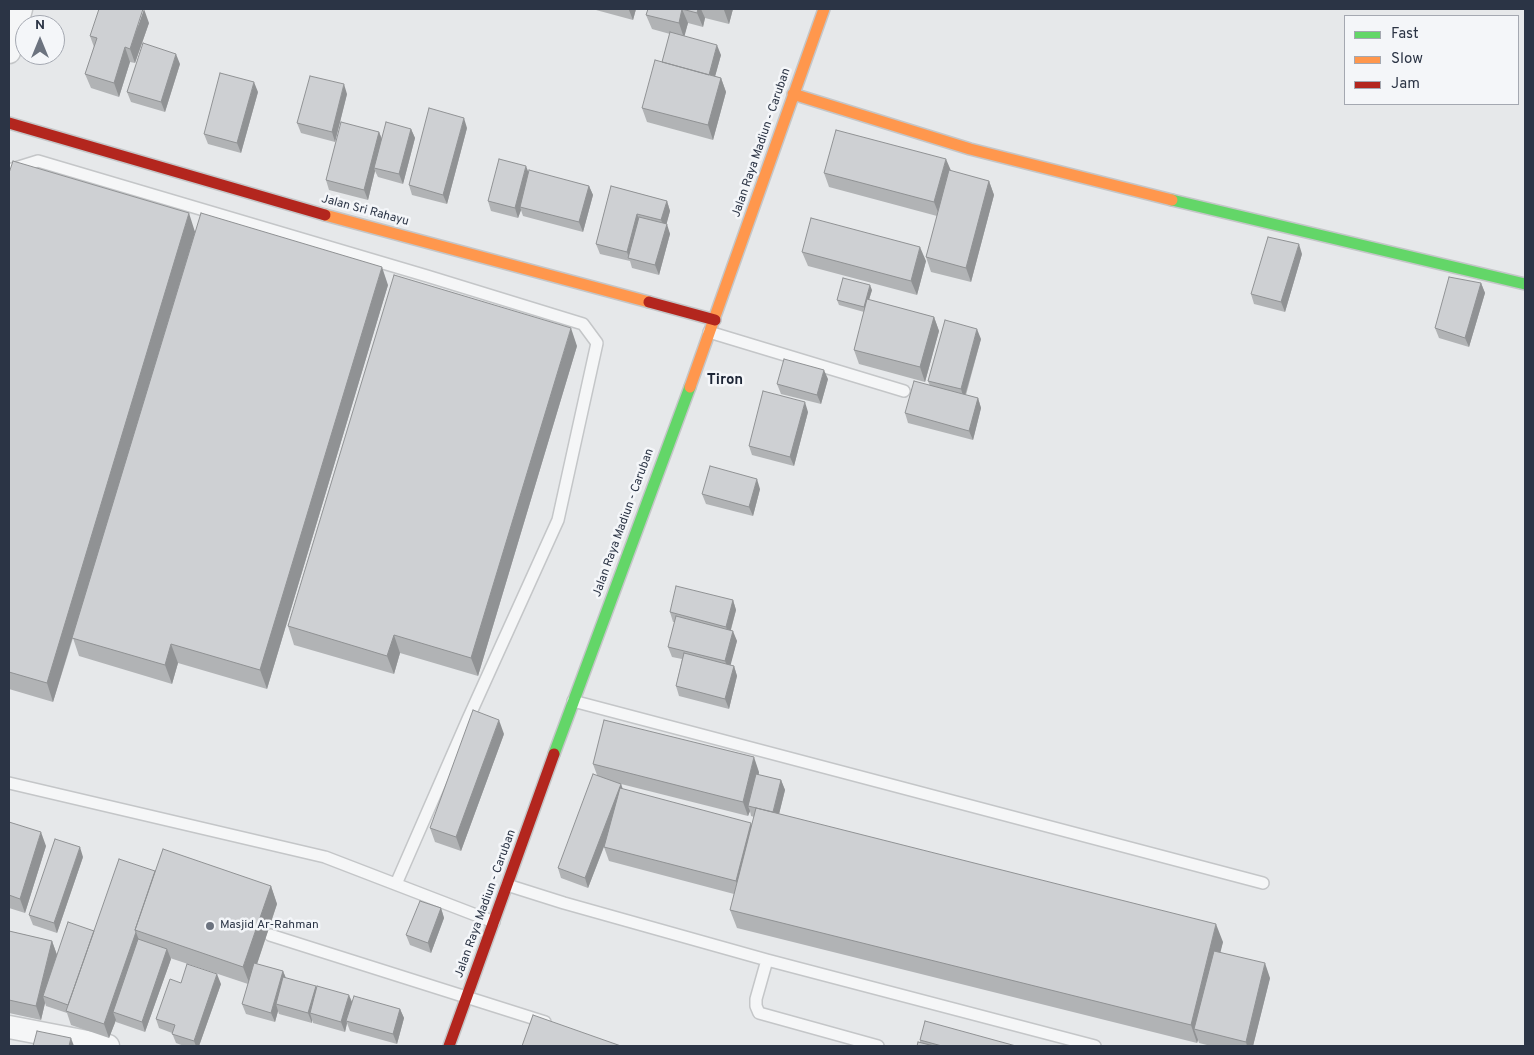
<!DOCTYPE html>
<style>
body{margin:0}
#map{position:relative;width:1534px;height:1055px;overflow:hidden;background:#e6e8ea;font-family:Overpass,sans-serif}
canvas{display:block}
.frame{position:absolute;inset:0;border:10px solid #2b3445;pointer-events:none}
.legend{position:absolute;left:1344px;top:15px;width:175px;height:90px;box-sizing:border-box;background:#f4f6f9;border:1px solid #a4a8b1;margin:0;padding:6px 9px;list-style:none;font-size:15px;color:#2b3445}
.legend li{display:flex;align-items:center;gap:10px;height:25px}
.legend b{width:25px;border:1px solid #a4a8b1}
.north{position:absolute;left:15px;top:15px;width:50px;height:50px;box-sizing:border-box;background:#f4f6f9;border:1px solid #a4a8b1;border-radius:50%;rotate:0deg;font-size:14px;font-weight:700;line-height:20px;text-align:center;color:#2b3445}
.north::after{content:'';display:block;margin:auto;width:18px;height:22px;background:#6c737f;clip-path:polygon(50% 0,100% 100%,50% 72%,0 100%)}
</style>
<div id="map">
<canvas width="1534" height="1055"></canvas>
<div class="frame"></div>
<ul class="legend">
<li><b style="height:6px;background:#63d668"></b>Fast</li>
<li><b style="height:6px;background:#ff974d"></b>Slow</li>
<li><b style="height:6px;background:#b3261e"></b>Jam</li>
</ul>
<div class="north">N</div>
</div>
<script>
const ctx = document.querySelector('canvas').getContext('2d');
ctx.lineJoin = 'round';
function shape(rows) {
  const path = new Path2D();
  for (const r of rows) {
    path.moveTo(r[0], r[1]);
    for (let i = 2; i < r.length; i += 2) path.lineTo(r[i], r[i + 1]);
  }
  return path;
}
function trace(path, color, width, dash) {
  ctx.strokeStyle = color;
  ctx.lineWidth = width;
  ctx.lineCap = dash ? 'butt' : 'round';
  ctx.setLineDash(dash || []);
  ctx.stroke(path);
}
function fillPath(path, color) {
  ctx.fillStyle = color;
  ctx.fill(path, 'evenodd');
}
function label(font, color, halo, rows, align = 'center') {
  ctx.font = font + ' Overpass,sans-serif';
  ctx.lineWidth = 5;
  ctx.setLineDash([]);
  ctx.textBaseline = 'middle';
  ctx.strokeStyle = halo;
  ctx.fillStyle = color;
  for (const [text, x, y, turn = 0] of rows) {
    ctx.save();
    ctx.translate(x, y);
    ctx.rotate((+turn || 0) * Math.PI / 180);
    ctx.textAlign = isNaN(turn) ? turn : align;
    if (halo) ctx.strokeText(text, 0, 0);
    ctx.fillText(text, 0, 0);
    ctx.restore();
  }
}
const lane = shape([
 [9,170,38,161,427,276,583,324,597,343,558,520,468,719,396,884],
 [709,332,904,391],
 [573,701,1263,883],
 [9,783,325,857,494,922],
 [507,885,564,903,767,960,1095,1046],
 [270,935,545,1022],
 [767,960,756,999,756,1006,759,1013,878,1046]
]);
const street = shape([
 [9,52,21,9],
 [9,1027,108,1046]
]);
const fast = shape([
 [1172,200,1525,284],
 [554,754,690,387]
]);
const slow = shape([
 [793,94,970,149,1172,200],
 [325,215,649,302],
 [690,387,824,9]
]);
const jam = shape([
 [9,123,325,215],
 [649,302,715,320],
 [449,1046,554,754]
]);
const wall = shape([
 [596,9,636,9,633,20,596,10],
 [648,9,733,9,729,24,705,18,703,27,688,23,684,36,721,55,715,76,721,78,726,92,713,140,647,122,642,108,662,62,670,34,652,29,646,15],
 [149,23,135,63,130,62,119,97,91,88,85,74,94,47,90,36],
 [180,64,165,112,131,102,127,92],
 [258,92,241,153,208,144,204,134],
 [347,94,335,142,301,133,297,123],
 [467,128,447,204,412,195,409,185],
 [411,129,415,138,403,184,378,177,375,171,368,200,329,190,326,180,379,132,382,139],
 [951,171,989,181,994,195,971,282,931,272,926,257,937,216,829,187,824,173],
 [529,172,589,186,593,195,583,232,523,216,521,210,518,218,491,211,488,201],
 [9,173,195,231,388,285,267,689,178,663,172,684,79,656,73,638,53,702,9,689],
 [611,186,667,201,670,211,666,224,670,234,659,275,632,268,630,261,600,254,596,244],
 [802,252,926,261,917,295,808,266],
 [1302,254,1285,312,1254,304,1251,294],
 [1481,283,1485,293,1469,347,1439,338,1435,328],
 [872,290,869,300,934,317,939,331,925,382,859,364,854,350,864,312,839,305,837,300],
 [981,339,966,395,978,398,981,408,973,440,908,423,905,413,930,386,928,381],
 [577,346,478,676,400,653,394,674,294,645,288,626],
 [828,379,821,404,781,394,777,384],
 [808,412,794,466,752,455,749,446],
 [760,489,753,516,706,504,702,494],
 [733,600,736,610,731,630,737,641,730,665,734,666,737,676,729,709,679,696,676,686,682,659,672,657,668,647,675,622,673,622,670,612],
 [504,734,461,851,435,842,430,828],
 [593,764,759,772,759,775,781,780,785,790,779,814,1223,942,1220,952,1270,978,1253,1046,1211,1046,1199,1043,1198,1040,1197,1043,737,928,730,910,734,894,609,861,604,847,588,888,561,878,558,868,597,775],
 [621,784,748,816,750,811,751,816,754,817,752,825,623,789],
 [9,822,46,846,25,913,9,908],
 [83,857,57,933,33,925,29,915],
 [155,871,271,886,277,904,257,964,283,971,286,978,317,989,352,1002,400,1009,404,1018,397,1044,350,1031,347,1023,345,1032,313,1023,312,1020,312,1023,279,1014,278,1011,275,1022,246,1014,242,1004,248,984,170,958,171,959,145,1032,116,1022,116,1020,109,1038,71,1025,67,1013,46,1006,45,1003,41,1020,9,1013,9,931,52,941,57,955,94,931],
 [441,908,444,918,431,953,410,945,406,935],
 [181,983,221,984,199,1046,184,1046,176,1043,172,1033,159,1028,156,1019],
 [920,1040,1016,1046,917,1046,920,1042]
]);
const shadedWall = shape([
 [144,9,149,23,135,63,130,49],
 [630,9,636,9,633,20,629,10],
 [682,9,688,23,684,38,679,23],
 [698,9,701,9,705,18,703,27,697,13],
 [724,9,733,9,729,24,724,10],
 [717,45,721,55,713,84,709,75],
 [125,47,130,62,119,97,114,83],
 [176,54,180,64,165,112,161,102],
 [721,78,726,92,713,140,708,125],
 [254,82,258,92,241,153,237,143],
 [344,84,347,94,335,142,332,132],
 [464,118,467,128,447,204,443,195],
 [411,129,415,138,403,184,399,174],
 [379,132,383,142,374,168,375,171,368,200,364,190],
 [946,159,952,173,940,217,934,202],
 [526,166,530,176,520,207,521,210,518,218,515,208],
 [989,181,994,195,971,282,966,268],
 [589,186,593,195,583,232,579,222],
 [667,201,670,211,665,230,661,220],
 [189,213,195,232,53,702,47,683],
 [637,214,641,224,629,258,627,252],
 [667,224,670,234,659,275,655,265],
 [1299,244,1302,254,1285,312,1281,302],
 [920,247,926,261,917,295,911,281],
 [382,267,388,285,267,689,260,670],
 [1481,283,1485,293,1469,347,1465,338],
 [870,285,872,290,865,312,864,307],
 [934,317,939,331,925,382,920,367],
 [571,328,577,346,478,676,471,658],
 [977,329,981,339,964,399,961,389],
 [824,370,828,379,821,404,817,395],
 [978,398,981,408,973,440,969,431],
 [805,402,808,412,794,466,790,457],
 [757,479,760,489,753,516,749,507],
 [733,600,736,610,729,636,726,627],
 [733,631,737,641,729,671,725,661],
 [394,635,400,653,394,674,387,656],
 [171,644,178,663,172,684,165,665],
 [734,666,737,676,729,709,725,699],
 [499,720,504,734,461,851,456,837],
 [754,757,759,772,751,807,748,806,750,811,748,816,743,802],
 [781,780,785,790,777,822,773,813],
 [621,784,624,794,588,888,585,878],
 [751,823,756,837,741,895,736,881],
 [41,832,46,846,25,913,20,899],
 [80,847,83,857,57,933,54,923],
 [271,886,277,904,250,985,243,967],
 [441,908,444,918,431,953,428,943],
 [1216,924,1223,942,1201,1031,1194,1029,1198,1040,1197,1043,1191,1025],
 [136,932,141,946,113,1012,116,1020,109,1038,104,1024],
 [52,941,57,955,43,996,45,1003,41,1020,36,1006],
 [167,949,171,959,145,1032,142,1022],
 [1265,963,1270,978,1253,1046,1247,1046,1246,1042],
 [283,971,287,981,276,1004,278,1011,275,1022,271,1013],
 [217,974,221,984,199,1046,196,1046,194,1041],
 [316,986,319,996,310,1013,312,1020,312,1023,308,1013],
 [349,995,353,1004,346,1021,347,1023,345,1032,341,1022],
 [400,1009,404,1018,397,1044,393,1034],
 [71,1038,74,1046,69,1046]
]);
const building = shape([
 [99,9,143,9,130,49,125,47,114,83,85,74,97,38,90,36,99,9],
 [648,9,698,9,697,13,682,9,679,23,646,15,648,9],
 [670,32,717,45,709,75,662,62,670,32],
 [143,43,176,54,161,102,127,92,143,43],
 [655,60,721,78,708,125,642,108,655,60],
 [220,73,254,82,237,143,204,134,220,73],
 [310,76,344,84,332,132,297,123,310,76],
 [429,108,464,118,443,195,409,185,429,108],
 [341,122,379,132,364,190,326,180,341,122],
 [386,122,411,129,399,174,374,168,386,122],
 [836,130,946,159,934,202,824,173,836,130],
 [499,159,526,166,515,208,488,201,499,159],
 [13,161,189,213,47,683,9,672,9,173,13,161],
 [529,170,589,186,579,222,520,207,529,170],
 [949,170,989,181,966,268,926,257,949,170],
 [611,186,667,201,661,220,637,214,627,252,596,244,611,186],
 [201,213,382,267,260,670,171,644,165,665,72,638,201,213],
 [639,217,667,224,655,265,628,258,639,217],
 [811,218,920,247,911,281,802,252,811,218],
 [1268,237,1299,244,1281,302,1251,294,1268,237],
 [394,275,571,328,471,658,394,635,387,656,288,626,394,275],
 [1449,277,1481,283,1465,338,1435,328,1449,277],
 [843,278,870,285,864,307,837,300,843,278],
 [867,299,934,317,920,367,854,350,867,299],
 [945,320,977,329,961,389,928,381,945,320],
 [784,359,824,370,817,395,777,384,784,359],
 [914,381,978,398,969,431,905,413,914,381],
 [763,391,805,402,790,457,749,446,763,391],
 [710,466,757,479,749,507,702,494,710,466],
 [676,586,733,600,726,627,670,612,676,586],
 [676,616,733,631,725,661,668,647,676,616],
 [684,653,734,666,725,699,676,686,684,653],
 [473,710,499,720,456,837,430,828,473,710],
 [604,720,754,757,743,802,593,764,604,720],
 [593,774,621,784,585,878,558,868,593,774],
 [756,774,781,780,773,812,748,806,756,774],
 [620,788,751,823,736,881,604,847,620,788],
 [756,808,1216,924,1191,1025,730,910,756,808],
 [9,822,41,832,20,899,9,895,9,822],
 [55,839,80,847,54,923,29,915,55,839],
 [163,849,271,886,243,967,135,930,163,849],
 [119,859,155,871,135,930,136,932,104,1024,66,1011,119,859],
 [420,901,441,908,428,943,406,935,420,901],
 [68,922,94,931,68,1005,43,996,68,922],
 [9,931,52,941,36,1006,9,1000,9,931],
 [138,939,167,949,142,1022,113,1012,138,939],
 [1214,951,1265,963,1246,1042,1194,1029,1214,951],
 [254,963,283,971,271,1013,242,1004,254,963],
 [187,964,217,974,194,1041,172,1034,175,1025,156,1019,170,979,181,983,187,964],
 [283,977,316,986,308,1013,276,1004,283,977],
 [317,986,349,995,341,1022,310,1013,317,986],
 [354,996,400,1009,393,1034,346,1021,354,996],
 [533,1015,621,1046,522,1046,533,1015],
 [925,1021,1016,1046,942,1046,920,1040,925,1021],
 [37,1031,71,1038,69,1046,33,1046,37,1031],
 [918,1042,934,1046,917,1046,918,1042]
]);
const markers = [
 [210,926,5,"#6c737f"]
];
const streetNames = [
 ["Jalan Raya Madiun - Caruban",762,143,-71],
 ["Jalan Sri Rahayu",365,211,15],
 ["Jalan Raya Madiun - Caruban",624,523,-70],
 ["Jalan Raya Madiun - Caruban",486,904,-70]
];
const poiNames = [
 ["Masjid Ar-Rahman",220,926]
];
const quarterNames = [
 ["Tiron",725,381]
];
trace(lane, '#c4c6c8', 14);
trace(street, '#c4c6c8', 25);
trace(fast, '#c4c6c8', 14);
trace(slow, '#c4c6c8', 14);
trace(jam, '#c4c6c8', 14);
trace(lane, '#f5f6f7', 11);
trace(street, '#f5f6f7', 22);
trace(fast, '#63d668', 11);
trace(slow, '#ff974d', 11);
trace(jam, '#b3261e', 11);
fillPath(wall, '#b1b3b5');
fillPath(shadedWall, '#909294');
fillPath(building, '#ced0d3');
trace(building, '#909294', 1);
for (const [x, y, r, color] of markers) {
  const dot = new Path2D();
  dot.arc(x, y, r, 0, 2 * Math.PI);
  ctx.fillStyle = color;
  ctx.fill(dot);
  trace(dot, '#f4f6f9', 2);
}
label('12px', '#2b3445', '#f4f6f9', streetNames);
label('12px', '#2b3445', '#f4f6f9', poiNames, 'left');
label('bold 15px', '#1d2536', '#f4f6f9', quarterNames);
</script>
